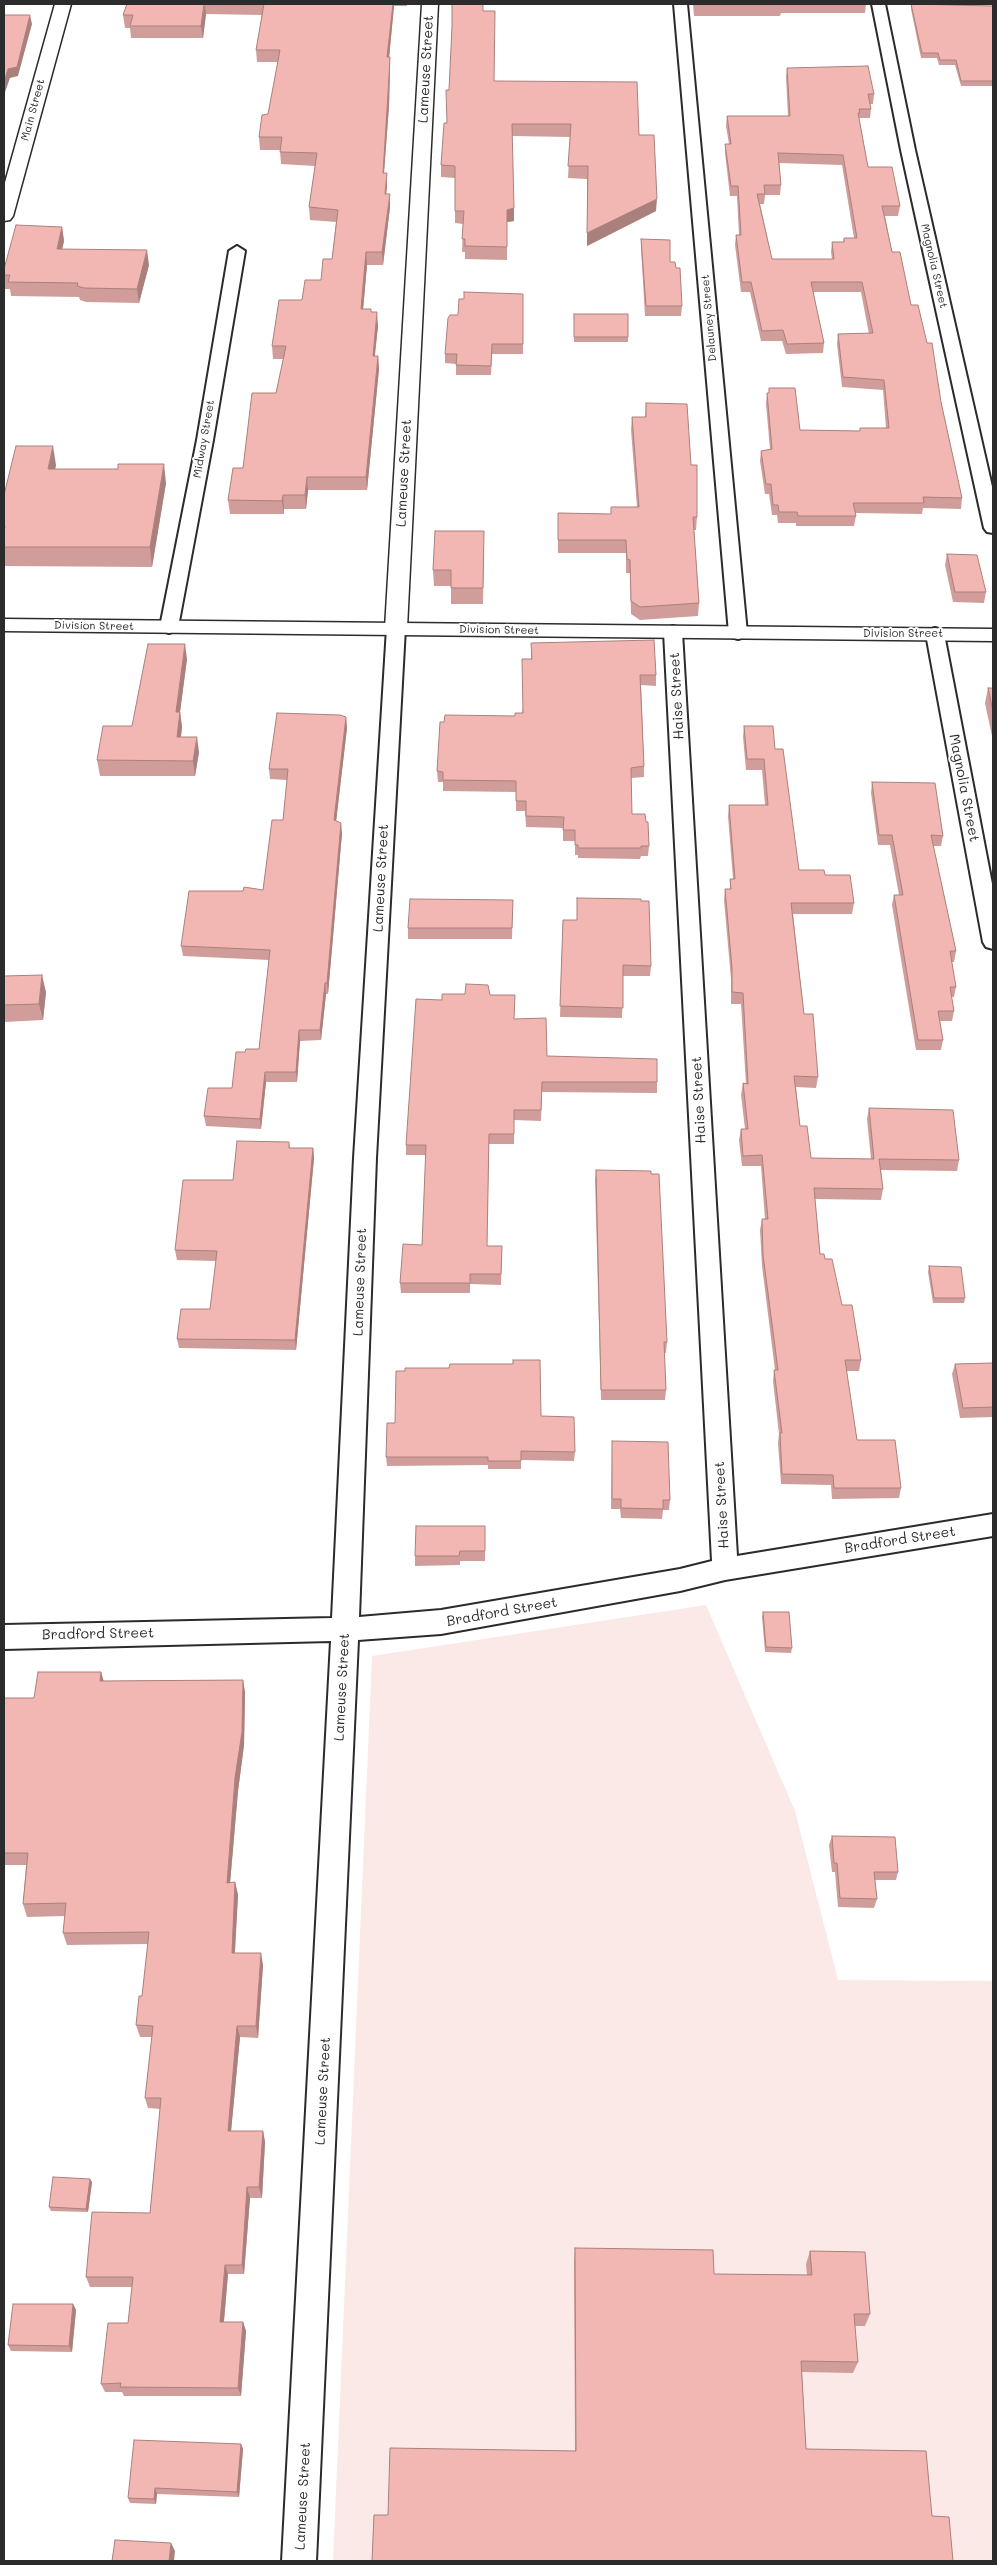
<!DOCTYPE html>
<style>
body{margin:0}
#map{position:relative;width:997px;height:2565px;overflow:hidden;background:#fff;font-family:Mali,sans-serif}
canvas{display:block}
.frame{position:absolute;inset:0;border:5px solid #2b2b2b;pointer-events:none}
</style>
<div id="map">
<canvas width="997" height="2565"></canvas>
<div class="frame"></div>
</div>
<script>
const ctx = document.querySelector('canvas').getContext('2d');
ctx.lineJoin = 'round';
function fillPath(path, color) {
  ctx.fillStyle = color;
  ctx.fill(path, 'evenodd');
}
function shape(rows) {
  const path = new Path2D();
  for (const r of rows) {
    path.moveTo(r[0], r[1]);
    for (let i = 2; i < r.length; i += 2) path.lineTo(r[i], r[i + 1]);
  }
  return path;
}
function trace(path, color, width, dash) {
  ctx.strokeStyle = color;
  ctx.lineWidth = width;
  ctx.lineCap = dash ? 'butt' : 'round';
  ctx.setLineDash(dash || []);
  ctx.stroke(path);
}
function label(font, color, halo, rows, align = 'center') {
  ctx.font = font + ' Mali,sans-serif';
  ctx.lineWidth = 4;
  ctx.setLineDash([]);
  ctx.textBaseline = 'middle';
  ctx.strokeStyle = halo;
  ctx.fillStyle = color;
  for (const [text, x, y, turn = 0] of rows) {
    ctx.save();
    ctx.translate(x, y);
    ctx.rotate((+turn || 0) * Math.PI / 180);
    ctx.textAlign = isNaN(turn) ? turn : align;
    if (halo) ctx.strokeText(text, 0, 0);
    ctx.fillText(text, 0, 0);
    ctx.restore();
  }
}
const built = shape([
 [706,1605,795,1811,838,1980,993,1981,993,2561,333,2561,372,1656]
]);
const minor = shape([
 [674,4,687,4,747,633,745,637,738,639,731,637,729,633,674,4],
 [872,4,885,4,915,150,993,491,993,533,987,532,984,528,901,150,872,4],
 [237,246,245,251,213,440,178,627,175,631,169,633,163,631,160,627,197,440,229,251,237,246],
 [396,622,402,624,405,628,376,1158,359,1617,441,1610,680,1569,712,1561,664,632,666,628,673,626,680,628,682,632,737,1556,993,1514,993,1536,725,1580,680,1591,441,1634,358,1640,316,2561,282,2561,331,1641,4,1649,4,1625,332,1618,354,1158,387,628,390,624,396,622],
 [935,628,942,630,944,634,993,889,993,949,986,947,983,942,926,634,928,630,935,628]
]);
const tertiary = shape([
 [55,4,71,4,13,216,10,220,4,221,4,186,55,4],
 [422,4,438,4,407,628,404,633,396,634,388,633,385,628,422,4]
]);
const secondary = shape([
 [4,619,993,629,993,641,4,631,4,619]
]);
const wall = shape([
 [127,4,407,4,407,6,394,6,389,57,390,57,390,69,389,106,384,173,387,186,386,194,390,207,383,265,367,265,363,309,371,312,378,326,375,356,378,356,379,369,367,490,308,490,306,509,284,509,284,514,230,514,228,500,276,393,284,359,273,359,272,346,302,300,321,280,332,259,336,222,310,220,309,207,315,166,281,164,280,150,260,150,259,137,268,114,278,62,257,62,256,50,262,15,206,14,203,38,131,38,130,28,125,28,123,15],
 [693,4,866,4,865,13,781,13,780,16,694,16],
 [911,4,993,6,993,86,961,86,955,65,939,65,937,58,921,58,911,9],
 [483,11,494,81,639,135,656,211,587,246,587,179,568,178,570,137,512,136,514,221,507,222,507,260,465,259,465,252,462,252,463,224,455,223,455,178,441,177,441,165,447,123,449,90],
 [787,68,874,94,873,104,870,104,871,109,870,118,859,118,868,167,900,206,898,216,885,216,892,252,911,305,941,402,962,498,961,509,923,508,922,514,855,513,856,516,854,526,796,526,796,523,778,523,777,515,772,515,769,494,765,494,760,461,761,451,770,449,766,404,767,393,769,393,769,388,800,430,860,431,860,428,886,428,883,390,842,387,837,344,838,334,869,334,861,292,813,292,824,343,823,353,786,354,782,341,761,341,750,292,741,292,735,245,736,235,739,235,737,196,730,196,725,153,725,144,729,144,726,126,727,116,788,116,786,77],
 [779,163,842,165,854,238,844,238,843,242,832,242,831,252,832,259,772,259,760,204,764,204,765,195,780,195,781,185],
 [62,227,64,241,62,249,149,265,139,303,86,302,80,300,79,297,11,296,10,289,4,289,4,269],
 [641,239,670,262,682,306,681,316,645,316,641,249],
 [523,294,523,354,492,354,491,375,456,375,456,364,445,363,445,354,458,315],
 [574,314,628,314,628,342,574,342],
 [646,403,691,465,697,517,696,530,694,530,699,603,698,616,640,620,631,614,630,573,626,573,626,553,558,553,558,513,611,514,637,507,631,430,632,417,645,417],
 [56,465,55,469,166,483,152,567,4,566,4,495],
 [484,547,483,604,451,604,451,586,434,586,433,570],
 [947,554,986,592,984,603,953,602,945,565],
 [531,643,656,675,656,686,641,685,644,766,644,777,631,778,632,814,646,822,649,846,648,856,641,856,640,859,578,858,578,855,575,855,575,841,563,841,563,828,526,827,525,811,516,811,516,792,443,791,443,782,438,782,437,771,444,722,515,716,522,713,531,659],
 [187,659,180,712,182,727,181,737,199,752,195,776,100,776,97,760,132,726],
 [988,688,993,688,993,741,985,703],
 [346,717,347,728,336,821,342,833,328,994,326,994,321,1040,300,1041,297,1082,266,1082,261,1129,206,1126,204,1116,232,1088,245,1052,259,1049,269,960,183,956,181,946,263,890,283,820,287,780,270,779,269,769],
 [744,726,775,749,799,870,825,875,854,903,852,914,793,914,804,1014,818,1077,816,1088,796,1087,800,1126,811,1158,871,1159,867,1119,869,1108,959,1160,957,1171,881,1170,883,1189,881,1200,815,1199,820,1254,825,1259,861,1360,859,1371,846,1371,857,1440,901,1488,899,1498,832,1499,831,1485,781,1484,778,1443,779,1434,773,1381,774,1370,775,1370,762,1266,760,1230,762,1219,765,1219,761,1166,742,1166,739,1140,741,1129,745,1129,741,1095,743,1083,746,1084,741,1004,731,1004,731,979,724,900,725,889,730,889,730,879,733,879,728,816,729,805,765,805,762,770,746,770,743,737],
 [872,782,943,836,941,846,933,846,956,951,954,962,951,962,956,987,954,997,951,997,954,1011,952,1021,940,1021,943,1040,941,1050,916,1050,892,905,894,895,899,895,890,845,878,845,871,793],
 [577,898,651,966,650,976,623,976,622,1018,560,1017,563,920,577,920],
 [513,900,512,939,408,939,408,928],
 [4,976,46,992,43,1020,4,1022],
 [490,995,514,1019,547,1056,657,1082,657,1093,542,1092,541,1121,514,1120,514,1144,489,1144,487,1246,502,1246,501,1285,470,1284,470,1293,401,1293,400,1283,422,1245,426,1155,406,1155,406,1145,442,1000],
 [289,1142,290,1148,313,1148,314,1158,296,1350,179,1348,177,1339,210,1309,216,1261,177,1260,175,1250,233,1180],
 [596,1170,667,1342,666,1353,664,1353,666,1390,665,1400,601,1400,595,1180],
 [929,1266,965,1298,964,1303,933,1303,928,1272],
 [993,1363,993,1417,960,1418,952,1374,955,1364],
 [541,1416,575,1452,574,1461,521,1460,521,1469,488,1469,488,1465,387,1466,386,1457,395,1423],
 [612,1441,670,1500,669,1510,663,1510,662,1519,621,1518,620,1509,611,1509],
 [485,1526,485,1561,460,1561,460,1565,415,1566,415,1556],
 [763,1612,792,1648,791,1653,765,1652,762,1617],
 [101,1672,103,1681,243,1680,245,1693,244,1745,238,1791,230,1883,235,1882,238,1895,235,1953,263,1965,258,2038,240,2037,231,2131,263,2131,265,2142,262,2198,250,2198,244,2274,228,2274,224,2322,243,2322,246,2331,241,2396,124,2396,122,2392,105,2392,101,2384,128,2323,132,2287,90,2287,86,2277,150,2213,160,2109,148,2108,145,2098,152,2037,140,2037,136,2025,142,1996,148,1944,67,1945,63,1933,65,1916,27,1917,23,1904,26,1865,4,1865,4,1698,34,1698],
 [832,1836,898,1872,896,1880,875,1880,877,1899,874,1908,838,1907,835,1872,832,1872,829,1845],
 [92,2182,88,2212,51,2211,49,2207],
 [575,2248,714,2274,807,2275,806,2264,810,2251,870,2314,865,2326,855,2326,858,2362,853,2373,802,2372,806,2449,932,2516,388,2515,575,2451,574,2261],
 [73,2304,76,2310,72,2352,11,2351,8,2345],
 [241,2444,243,2449,239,2497,157,2494,156,2504,130,2503,128,2498]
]);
const shadedWall = shape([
 [205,4,206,14,203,38,201,26],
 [393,4,394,4,394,6,388,69,387,57],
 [30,15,32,24,18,76,10,78,4,95,4,82,8,69],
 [390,57,390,69,389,106,383,186,383,173],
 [387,173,387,186,385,207,385,194],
 [390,194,390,207,383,265,382,252],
 [657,199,656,211,587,246,587,233],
 [514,208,514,221,507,222,507,210],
 [62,227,64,241,59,263,57,249],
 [147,250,149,265,139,303,137,289],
 [366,252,367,265,362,322,361,309],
 [377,312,378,326,373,369,373,356],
 [378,356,379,369,367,490,366,477],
 [53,446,56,465,51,488,48,469],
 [164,464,166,483,152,567,150,547],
 [307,477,308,490,306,509,305,495],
 [283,495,284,509,284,514,282,501],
 [185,644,187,659,178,727,176,712],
 [180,712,182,727,179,752,177,737],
 [346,717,347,728,335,831,334,820],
 [197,737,199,752,195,776,193,761],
 [341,823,342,833,328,994,327,983],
 [42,975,46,992,43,1020,39,1004],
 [325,983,326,994,321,1040,320,1030],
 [299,1030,300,1041,297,1082,296,1072],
 [265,1072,266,1082,261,1129,260,1119],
 [313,1148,314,1158,296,1350,295,1340],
 [101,1672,105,1685,100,1681],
 [243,1680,245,1693,244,1745,238,1791,229,1895,227,1883],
 [235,1882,238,1895,234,1965,232,1953],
 [261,1953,263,1965,258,2038,256,2026],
 [237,2026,240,2037,230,2142,228,2131],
 [263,2131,265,2142,262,2198,259,2187],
 [90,2179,92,2182,88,2212,86,2209],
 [247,2187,250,2198,244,2274,242,2265],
 [225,2265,228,2274,223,2331,220,2322],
 [73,2304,76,2310,72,2352,69,2346],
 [243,2322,246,2331,241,2396,238,2388],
 [241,2444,243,2449,239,2497,237,2492],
 [155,2488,157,2494,156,2504,154,2499],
 [171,2543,175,2551,174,2561,169,2561]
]);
const building = shape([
 [127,4,204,4,201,26,130,26,133,15,123,15,127,4],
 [264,4,393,4,387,57,390,57,388,94,383,173,387,173,385,194,390,194,382,252,366,252,361,309,371,309,371,312,377,312,373,356,378,356,366,477,307,477,305,495,283,495,282,501,228,500,233,468,243,468,252,393,276,393,286,346,272,346,279,300,302,300,305,280,321,280,323,259,332,259,338,210,309,207,317,153,280,152,282,137,259,137,262,115,268,114,280,50,256,50,264,4],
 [452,4,483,4,483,11,495,11,494,81,637,82,639,135,654,135,657,199,587,233,588,166,568,166,571,124,512,124,514,208,507,210,507,247,465,246,465,239,462,239,464,211,455,211,455,166,441,165,444,123,447,123,446,90,449,90,452,26,452,4],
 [911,4,993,6,993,81,961,81,956,60,940,60,938,53,922,53,911,4],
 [4,15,30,15,17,67,8,69,4,82,4,15],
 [868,66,874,94,868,94,871,109,859,109,860,113,858,113,868,167,892,167,900,206,882,206,892,252,900,252,911,305,918,305,927,343,932,343,941,402,962,498,923,497,924,503,853,503,856,516,798,516,797,512,779,512,778,505,773,505,771,484,766,484,761,451,772,449,767,393,769,393,769,388,795,388,800,430,860,431,860,428,889,428,884,380,843,377,838,334,873,333,862,282,811,282,824,343,787,344,783,330,762,331,751,282,742,282,736,235,741,235,738,186,731,186,725,144,731,144,727,116,790,116,787,68,868,66],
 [778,153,843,155,857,238,844,238,844,242,832,242,834,259,772,259,757,194,765,194,764,185,781,185,778,153],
 [16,225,62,227,57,249,147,250,137,289,84,288,77,286,78,283,8,282,10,275,4,275,4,269,16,225],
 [641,239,670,240,670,262,675,262,676,268,680,268,682,306,646,306,641,239],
 [464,292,523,294,523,344,492,344,491,366,456,365,457,354,445,354,448,318,450,315,458,315,459,299,464,299,464,292],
 [574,314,628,314,628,337,574,337,574,314],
 [646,403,687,404,691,465,697,465,697,517,693,517,699,603,640,607,631,601,630,560,627,559,626,540,558,540,558,513,611,514,611,507,639,507,632,417,646,417,646,403],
 [16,446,53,446,48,469,118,469,118,464,164,464,150,547,4,547,4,532,5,526,4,526,4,495,16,446],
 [435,531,484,531,483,588,451,588,451,570,433,570,435,531],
 [947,554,977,555,986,592,955,592,947,554],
 [654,640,656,675,640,675,644,766,631,768,632,814,645,814,646,822,648,822,649,846,641,846,641,848,578,848,578,845,575,845,575,830,563,830,564,817,526,816,526,801,516,801,516,781,443,780,443,772,437,771,440,722,444,722,445,715,515,716,515,713,523,713,522,659,532,659,531,643,654,640],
 [148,644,185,644,176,712,180,712,177,737,197,737,193,761,97,760,103,726,132,726,148,644],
 [988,688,993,688,993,711,988,688],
 [277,713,340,715,346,717,334,820,341,823,327,983,325,983,320,1030,299,1030,296,1072,265,1072,260,1119,204,1116,208,1088,232,1088,236,1052,245,1052,246,1049,259,1049,270,950,181,946,189,891,243,891,244,887,263,890,272,820,283,820,288,769,269,769,277,713],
 [744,726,773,726,775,749,783,749,799,870,824,870,825,875,850,875,854,903,791,903,804,1014,813,1014,818,1077,794,1076,800,1126,807,1126,811,1158,874,1159,869,1108,953,1110,959,1160,879,1159,883,1189,814,1188,820,1254,824,1254,825,1259,832,1259,842,1305,852,1305,861,1360,845,1360,857,1440,895,1440,901,1488,834,1488,833,1475,782,1474,780,1433,782,1433,774,1370,778,1370,763,1255,762,1219,768,1219,762,1155,743,1156,741,1129,748,1129,743,1083,748,1084,743,993,732,992,732,968,725,889,731,889,730,879,735,879,729,805,768,805,764,759,747,759,744,726],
 [872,782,935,783,943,836,931,835,956,951,950,951,956,987,950,987,954,1011,938,1011,943,1040,918,1040,894,895,903,895,892,835,879,835,872,782],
 [577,898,641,899,641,901,649,901,651,966,623,965,623,1008,560,1006,563,920,577,920,577,898],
 [410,899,513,900,512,928,408,928,410,899],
 [42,975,39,1004,4,1005,4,976,42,975],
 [466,984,488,985,490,995,515,995,514,1019,546,1018,547,1056,657,1059,657,1082,542,1082,541,1110,514,1110,514,1134,489,1134,487,1246,502,1246,501,1274,470,1274,470,1283,400,1283,403,1244,422,1245,426,1145,406,1145,416,999,442,1000,442,994,465,994,466,984],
 [237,1141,289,1142,289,1148,313,1148,295,1340,177,1339,181,1309,210,1309,217,1251,175,1250,183,1180,233,1180,237,1141],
 [596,1170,651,1171,651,1174,659,1174,667,1342,664,1342,666,1390,601,1390,596,1170],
 [929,1266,961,1267,965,1298,934,1298,929,1266],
 [513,1360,540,1360,541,1416,574,1417,575,1452,521,1451,521,1461,488,1461,488,1457,386,1457,387,1423,395,1423,396,1371,405,1371,405,1368,449,1368,450,1364,513,1364,513,1360],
 [993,1363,993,1407,963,1408,955,1364,993,1363],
 [612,1441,668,1442,670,1500,663,1500,663,1509,621,1508,621,1499,612,1499,612,1441],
 [416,1526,485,1526,485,1551,460,1551,459,1556,415,1556,416,1526],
 [763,1612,789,1612,792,1648,766,1647,763,1612],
 [38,1672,101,1672,100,1681,243,1680,242,1732,235,1778,227,1883,235,1882,232,1953,261,1953,256,2026,237,2026,228,2131,263,2131,259,2187,247,2187,242,2265,225,2265,220,2322,243,2322,238,2388,120,2387,121,2383,101,2384,108,2323,128,2323,133,2277,86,2277,92,2212,150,2213,161,2098,145,2098,153,2026,136,2025,139,1996,142,1996,149,1932,63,1933,66,1903,23,1904,28,1853,4,1853,4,1698,34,1698,38,1672],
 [832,1836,895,1837,898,1872,874,1872,877,1899,840,1898,837,1863,834,1863,832,1836],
 [53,2177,90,2179,86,2209,49,2207,53,2177],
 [575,2248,713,2250,714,2274,812,2275,810,2251,865,2252,870,2314,854,2314,858,2362,801,2361,806,2449,926,2451,932,2516,949,2517,953,2561,372,2561,374,2515,388,2515,390,2448,576,2451,575,2248],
 [13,2304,73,2304,69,2346,8,2345,13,2304],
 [134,2440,241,2444,237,2492,155,2488,154,2499,128,2498,134,2440],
 [115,2540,171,2543,169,2561,112,2561,115,2540]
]);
const farStreetnames = [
 ["Main Street",33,110,-75],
 ["Magnolia Street",934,266,77],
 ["Delauney Street",709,318,-95],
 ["Midway Street",204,439,-80],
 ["Division Street",94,626,1],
 ["Division Street",499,630,1],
 ["Division Street",903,634]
];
const streetNames = [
 ["Lameuse Street",426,69,-87],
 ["Lameuse Street",404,473,-87],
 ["Haise Street",677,696,-93],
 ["Magnolia Street",964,788,79],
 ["Lameuse Street",381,878,-87],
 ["Haise Street",699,1100,-93],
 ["Lameuse Street",360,1282,-88],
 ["Haise Street",722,1505,-93],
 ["Bradford Street",900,1540,-9],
 ["Bradford Street",502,1612,-10],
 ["Bradford Street",98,1634,-1],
 ["Lameuse Street",342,1687,-87],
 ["Lameuse Street",323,2091,-87],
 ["Lameuse Street",303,2496,-87]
];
fillPath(built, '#fbe9e8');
trace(minor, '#2b2b2b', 4);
trace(tertiary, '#2b2b2b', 3);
trace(secondary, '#2b2b2b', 3);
fillPath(minor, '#fff');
fillPath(tertiary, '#fff');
fillPath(secondary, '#fff');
fillPath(wall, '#d19d9a');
fillPath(shadedWall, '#aa807d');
fillPath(building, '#f3b7b3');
trace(building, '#aa807d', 1);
label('11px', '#2b2b2b', '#fff', farStreetnames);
label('14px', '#2b2b2b', '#fff', streetNames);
</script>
